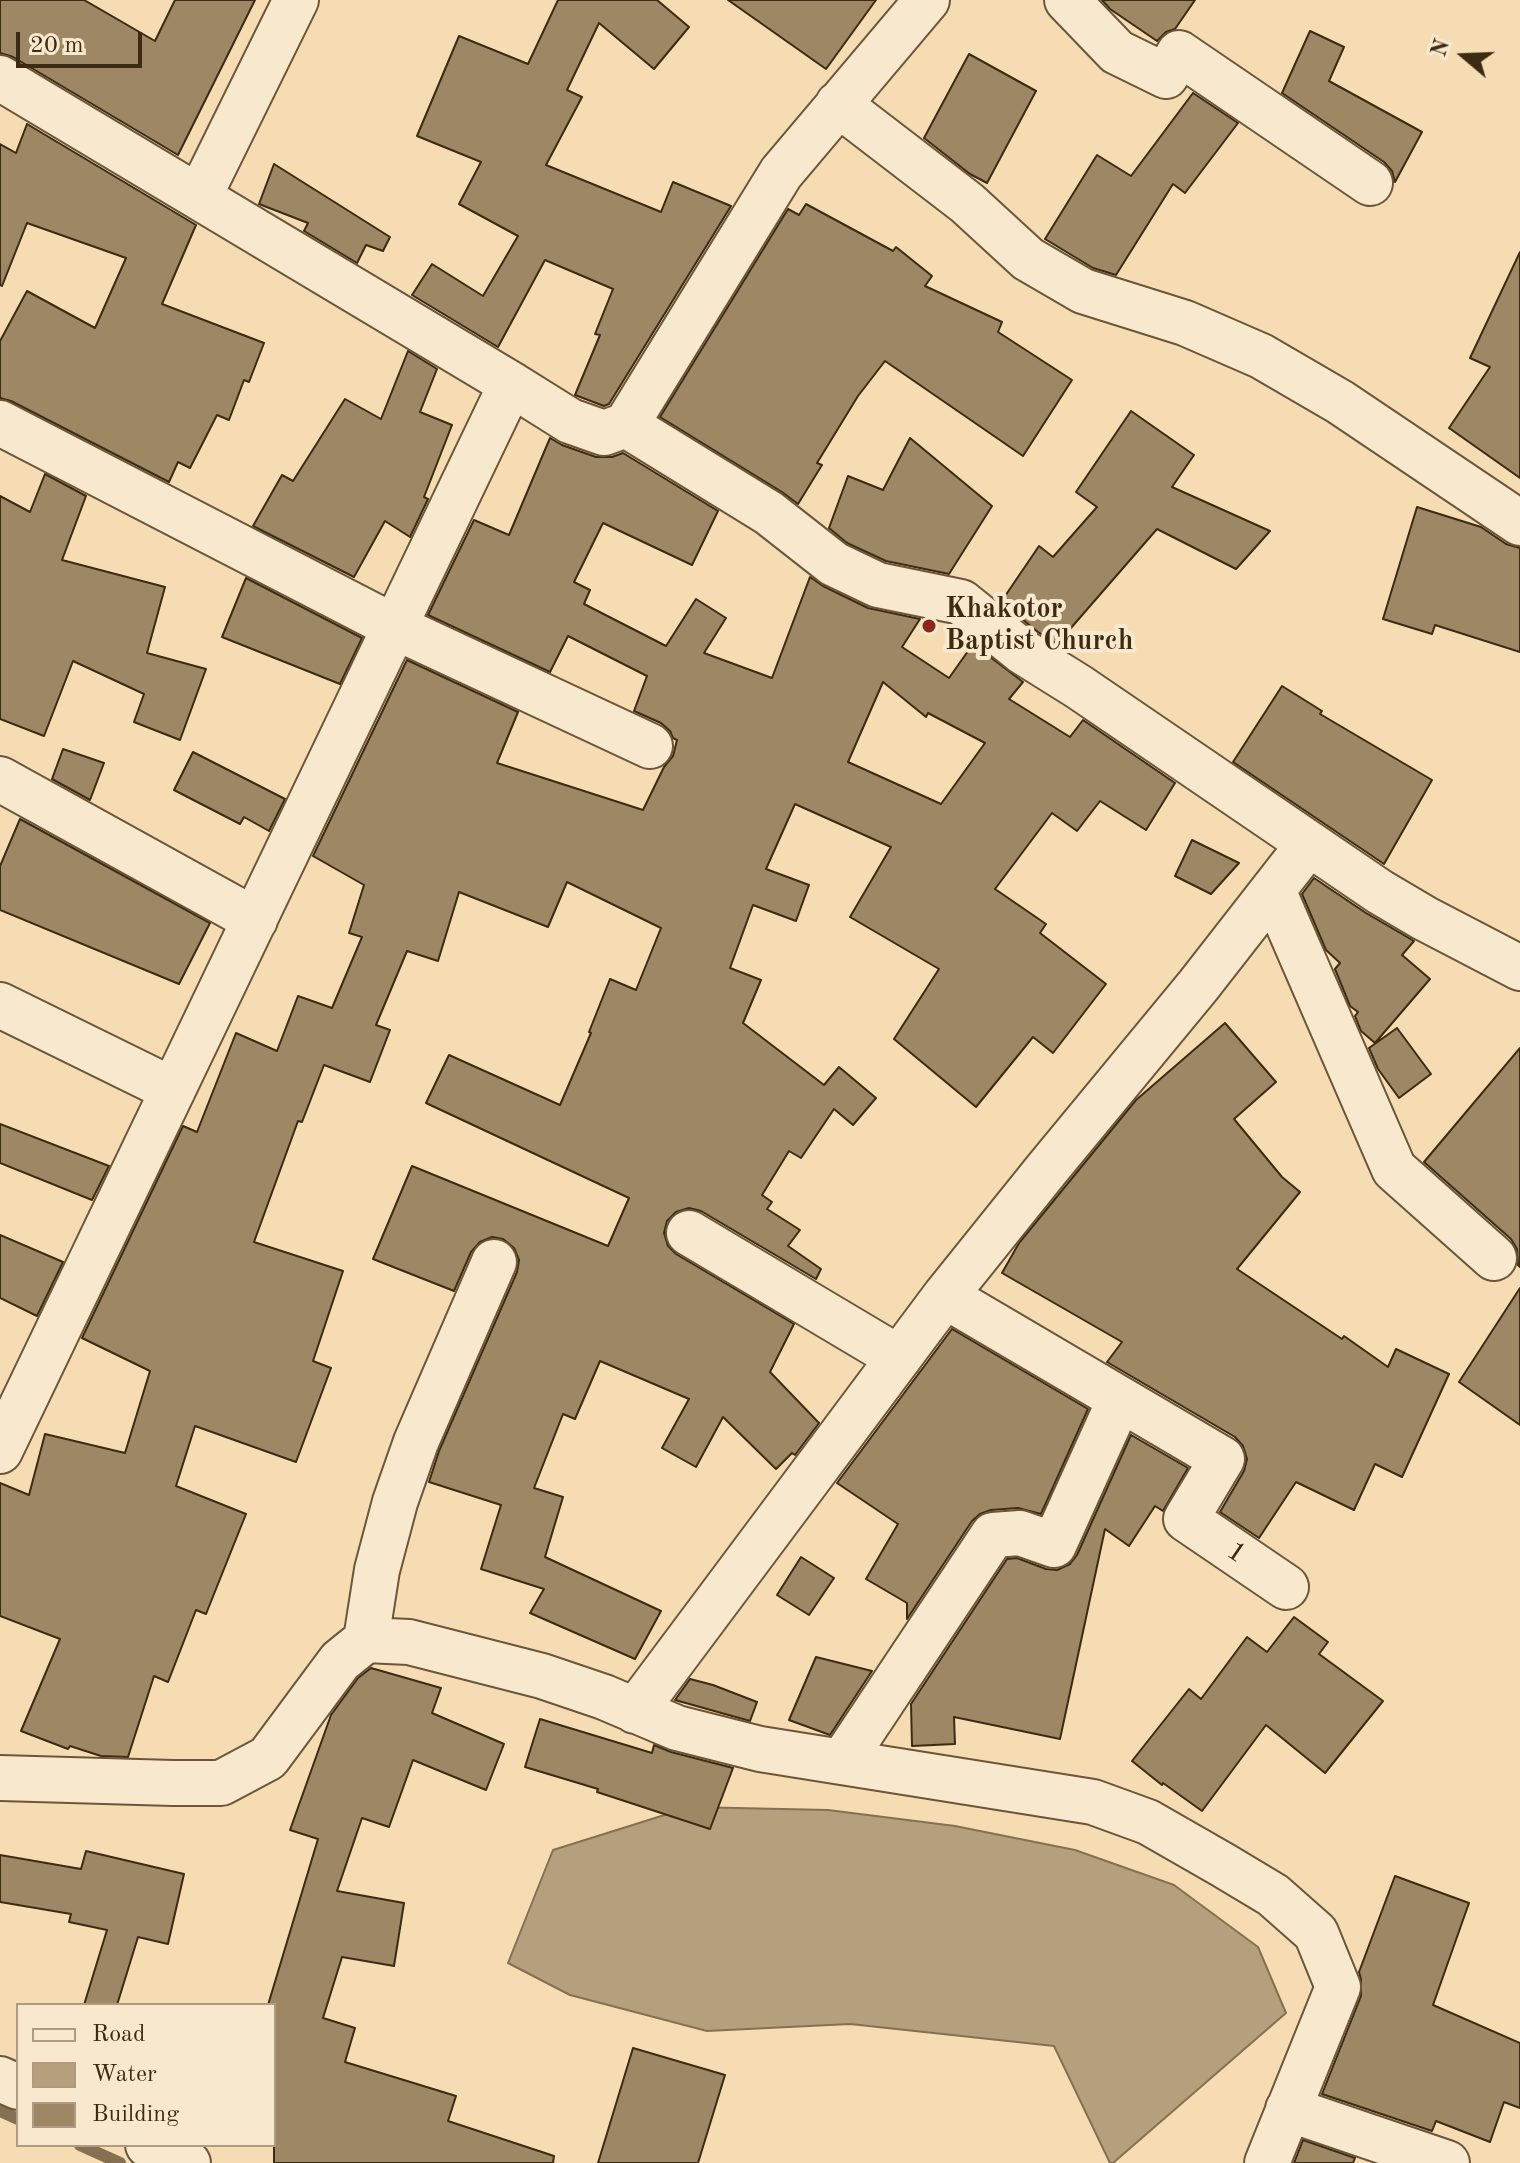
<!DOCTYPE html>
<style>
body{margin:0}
#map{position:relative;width:1520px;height:2163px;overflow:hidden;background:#f5dcb2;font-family:"Old Standard TT",serif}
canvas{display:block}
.legend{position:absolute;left:16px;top:2003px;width:260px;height:144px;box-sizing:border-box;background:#f8e8cd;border:2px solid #ad9c82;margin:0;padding:10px 14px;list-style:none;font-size:24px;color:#3d2a12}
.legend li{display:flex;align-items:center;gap:16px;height:40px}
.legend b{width:40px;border:2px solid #ad9c82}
.north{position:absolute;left:1424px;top:16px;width:80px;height:80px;-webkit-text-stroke:6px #f8e8cd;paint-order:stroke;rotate:289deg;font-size:22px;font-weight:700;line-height:32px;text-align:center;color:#3d2a12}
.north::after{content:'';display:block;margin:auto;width:28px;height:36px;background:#3d2a12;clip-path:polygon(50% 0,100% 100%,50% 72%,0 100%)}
.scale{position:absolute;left:16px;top:32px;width:126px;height:36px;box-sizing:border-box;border:4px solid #3d2a12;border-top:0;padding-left:10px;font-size:24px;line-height:28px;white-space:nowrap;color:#3d2a12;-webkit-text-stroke:6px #f8e8cd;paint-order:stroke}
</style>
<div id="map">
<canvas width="1520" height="2163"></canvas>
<ul class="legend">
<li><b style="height:10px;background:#f8e8cd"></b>Road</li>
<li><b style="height:22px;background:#b69f7c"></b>Water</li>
<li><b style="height:22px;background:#9d8765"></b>Building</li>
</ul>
<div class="north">N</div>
<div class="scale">20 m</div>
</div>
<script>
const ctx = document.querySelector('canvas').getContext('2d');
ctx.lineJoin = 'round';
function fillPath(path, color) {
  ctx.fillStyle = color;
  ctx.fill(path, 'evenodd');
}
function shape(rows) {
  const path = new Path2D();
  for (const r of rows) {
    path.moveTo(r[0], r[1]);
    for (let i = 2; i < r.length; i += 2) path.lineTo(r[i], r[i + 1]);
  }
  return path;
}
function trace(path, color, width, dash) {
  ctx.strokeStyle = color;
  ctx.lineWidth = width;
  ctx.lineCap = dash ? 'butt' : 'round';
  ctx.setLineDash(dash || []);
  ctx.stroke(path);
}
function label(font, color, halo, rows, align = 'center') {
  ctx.font = font + ' "Old Standard TT",serif';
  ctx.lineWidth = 8;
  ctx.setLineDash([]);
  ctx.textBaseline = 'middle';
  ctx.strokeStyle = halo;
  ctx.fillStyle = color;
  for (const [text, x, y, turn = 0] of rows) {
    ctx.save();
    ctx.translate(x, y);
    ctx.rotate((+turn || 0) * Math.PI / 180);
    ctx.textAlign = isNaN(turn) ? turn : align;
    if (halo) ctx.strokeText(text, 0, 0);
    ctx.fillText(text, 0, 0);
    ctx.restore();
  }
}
const water = shape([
 [690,1807,828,1810,955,1826,1075,1850,1174,1885,1258,1947,1286,2013,1113,2163,1110,2163,1054,2046,850,2024,707,2031,570,1995,508,1963,553,1850,690,1807]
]);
const stream = shape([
 [0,2111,18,2119],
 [80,2145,120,2163]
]);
const building = shape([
 [0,0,84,0,155,41,175,0,255,0,178,155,13,57,0,53,0,0],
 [558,0,657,0,689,27,654,69,599,23,567,90,582,97,546,165,661,212,673,182,731,206,609,404,604,406,575,395,600,335,595,334,613,289,545,260,498,347,412,295,432,264,483,296,518,236,459,204,481,162,417,136,459,36,528,64,558,0],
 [728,0,876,0,826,69,728,0],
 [1102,0,1195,0,1175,29,1166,32,1157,41,1110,9,1102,0],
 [1310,31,1344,47,1329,81,1422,132,1395,182,1392,171,1384,162,1282,93,1310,31],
 [969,54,1036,91,987,183,970,174,924,138,969,54],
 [1193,93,1238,123,1185,193,1173,184,1116,275,1093,268,1045,239,1097,155,1131,176,1193,93],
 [27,124,196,225,162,304,264,343,249,382,244,380,229,420,217,415,190,468,178,462,169,482,11,401,0,398,0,341,27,291,95,328,126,258,27,223,2,286,0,285,0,144,16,153,27,124],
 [274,164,390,237,383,251,366,245,357,263,304,231,308,223,259,204,274,164],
 [806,204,893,251,896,247,932,276,925,286,1002,322,998,332,1072,380,1023,456,885,361,858,396,817,463,822,465,798,504,782,492,660,417,788,209,799,215,806,204],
 [1520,252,1520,478,1449,428,1490,367,1470,358,1520,252],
 [408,351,437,369,420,412,452,425,424,497,428,499,410,537,385,521,354,577,253,526,282,475,293,481,345,399,381,419,408,351],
 [1131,411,1194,455,1172,487,1270,531,1236,569,1157,529,1057,644,1038,632,1001,602,1039,546,1053,557,1097,507,1076,492,1131,411],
 [550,438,562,445,596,457,612,457,623,453,718,511,692,565,603,523,574,582,590,590,584,604,666,646,696,599,726,618,704,653,772,678,810,577,823,586,868,608,920,619,902,647,949,678,973,644,1023,682,1009,699,1070,737,1083,720,1175,783,1146,830,1100,801,1077,831,1052,813,995,889,1046,924,1040,933,1106,984,1053,1053,1033,1037,976,1107,894,1039,939,969,850,917,891,847,795,804,766,869,809,885,796,921,753,905,730,968,761,980,743,1023,824,1085,839,1067,876,1098,853,1125,834,1109,801,1158,789,1151,762,1195,772,1202,767,1209,800,1230,788,1246,821,1269,816,1279,701,1211,689,1208,676,1212,667,1221,664,1233,668,1246,676,1254,794,1324,770,1372,819,1423,795,1455,792,1453,776,1469,723,1417,696,1467,662,1448,689,1399,600,1361,575,1419,563,1414,534,1488,563,1497,545,1557,661,1611,635,1659,530,1613,544,1589,481,1569,501,1505,429,1482,439,1451,517,1272,519,1260,514,1248,503,1239,492,1237,480,1242,471,1252,454,1291,373,1259,412,1166,608,1246,629,1198,426,1103,449,1055,560,1105,591,1033,589,1032,610,979,636,990,661,928,567,882,548,927,459,892,438,961,407,951,376,1025,390,1030,370,1082,324,1065,302,1122,298,1121,254,1242,343,1271,313,1361,331,1368,296,1462,195,1426,176,1486,246,1514,206,1614,196,1610,168,1682,154,1676,128,1757,101,1756,70,1746,68,1749,21,1731,60,1639,0,1616,0,1483,29,1495,45,1434,125,1453,150,1371,82,1338,183,1126,197,1132,236,1033,277,1051,298,996,332,1008,362,937,349,933,364,885,313,856,407,660,518,712,497,763,643,810,664,767,673,756,677,740,673,738,670,731,661,723,634,711,647,676,568,636,550,672,428,615,474,520,509,535,550,438],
 [883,682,926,717,928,713,985,743,941,804,848,762,883,682],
 [910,438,992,506,949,574,886,561,847,543,829,528,848,476,883,490,910,438],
 [45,474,86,496,62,560,165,587,147,653,206,669,180,740,134,722,144,694,73,661,44,736,0,719,0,496,30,512,45,474],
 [1417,507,1481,527,1506,544,1520,548,1520,652,1435,625,1432,634,1383,619,1417,507],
 [246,578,362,638,340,684,222,637,246,578],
 [1282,686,1322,711,1320,714,1432,780,1384,864,1233,762,1282,686],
 [63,749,104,763,90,800,52,779,63,749],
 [193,752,285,799,269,831,244,817,240,824,174,790,193,752],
 [20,819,210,923,179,984,0,910,0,866,20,819],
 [1192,840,1239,863,1211,894,1175,876,1192,840],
 [1314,878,1366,913,1414,941,1402,955,1430,979,1375,1043,1361,1031,1355,1016,1358,1012,1350,1006,1335,969,1340,963,1326,950,1302,894,1314,878],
 [1225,1023,1276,1082,1234,1119,1282,1177,1300,1192,1237,1269,1342,1339,1344,1336,1388,1367,1396,1349,1449,1374,1402,1477,1375,1464,1354,1510,1296,1482,1259,1538,1220,1512,1244,1471,1247,1459,1243,1446,1235,1437,1107,1362,1122,1342,1002,1273,1019,1243,1136,1100,1225,1023],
 [1397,1028,1431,1074,1399,1098,1378,1069,1369,1048,1397,1028],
 [1520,1048,1520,1267,1518,1265,1517,1249,1511,1239,1424,1162,1520,1048],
 [0,1124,109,1166,92,1200,0,1163,0,1124],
 [0,1235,63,1262,37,1316,0,1298,0,1235],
 [1520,1288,1520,1425,1459,1382,1520,1288],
 [952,1329,1088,1409,1041,1514,1018,1508,991,1510,980,1514,972,1521,907,1619,907,1603,866,1579,898,1524,837,1483,952,1329],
 [1131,1435,1188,1468,1163,1511,1155,1506,1129,1546,1105,1529,1060,1739,954,1717,955,1744,912,1746,911,1704,1007,1559,1017,1558,1046,1569,1057,1570,1070,1564,1077,1555,1131,1435],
 [801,1557,834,1578,809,1615,777,1595,801,1557],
 [1294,1617,1328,1642,1319,1654,1383,1701,1325,1773,1266,1725,1202,1811,1163,1783,1162,1785,1132,1761,1189,1689,1201,1699,1247,1637,1267,1652,1294,1617],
 [816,1657,872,1671,830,1735,789,1720,816,1657],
 [371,1668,441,1688,432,1713,504,1744,486,1790,413,1760,389,1827,362,1818,337,1891,404,1903,394,1966,342,1957,323,2018,355,2028,345,2062,456,2096,448,2121,554,2156,553,2163,274,2163,274,2005,268,2005,318,1839,290,1830,331,1715,358,1678,371,1668],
 [690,1679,713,1685,757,1702,750,1721,675,1700,690,1679],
 [540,1719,652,1753,654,1745,671,1752,733,1768,710,1829,597,1792,598,1789,525,1767,540,1719],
 [86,1851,184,1874,168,1944,138,1937,117,2005,84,2005,107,1930,69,1922,71,1914,0,1902,0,1855,81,1869,86,1851],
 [1395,1876,1469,1903,1433,2005,1520,2043,1520,2108,1504,2102,1490,2142,1436,2121,1432,2131,1322,2094,1361,1996,1361,1979,1359,1972,1395,1876],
 [633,2048,725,2075,698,2163,598,2163,633,2048],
 [1303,2140,1355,2158,1353,2163,1294,2163,1303,2140]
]);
const minor = shape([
 [1067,0,1117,52,1166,76,1179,53,1370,183],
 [0,78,511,384,570,421,604,433,626,425,781,173,927,0],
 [838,104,967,203,1028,259,1083,291,1185,323,1261,356,1340,402,1520,523],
 [199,197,296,0],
 [0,423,395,627,650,746],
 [626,425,769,513,834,564,878,585,961,602,1023,652,1079,687,1380,892,1424,918,1520,968],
 [0,779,255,920],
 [1273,890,1394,1169,1494,1258],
 [0,1005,173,1090],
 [689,1233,899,1358],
 [945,1296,1222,1459,1186,1519,1286,1587],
 [0,1451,511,384],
 [366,1640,377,1570,395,1502,416,1442,494,1262],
 [635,1711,945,1296,1047,1169,1198,986,1308,845],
 [842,1762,993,1535,1020,1533,1054,1545,1120,1399],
 [0,1778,173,1783,221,1783,268,1758,340,1661,366,1640,409,1642,542,1676,604,1697,677,1728,760,1749,1093,1802,1148,1822,1223,1865,1273,1895,1316,1933,1338,1987,1267,2163],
 [1288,2109,1447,2163]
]);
const tertiary = shape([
 [0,2079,18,2087],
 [148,2145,188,2163]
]);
const markers = [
 [929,626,8,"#8f2418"]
];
const poiNames = [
 ["Khakotor",945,610],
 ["Baptist Church",945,642]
];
const streetNames = [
 ["1",1236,1553,34]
];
fillPath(water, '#b69f7c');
trace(water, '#867052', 2);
trace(stream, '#867052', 12);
fillPath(building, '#9d8765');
trace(building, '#3d2a12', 2);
trace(minor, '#6b563a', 48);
trace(tertiary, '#6b563a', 48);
trace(minor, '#f8e8cd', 44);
trace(tertiary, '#f8e8cd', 44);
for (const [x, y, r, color] of markers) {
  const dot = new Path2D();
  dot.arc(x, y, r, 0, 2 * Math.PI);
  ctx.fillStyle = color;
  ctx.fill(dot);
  trace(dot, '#f8e8cd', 3);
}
label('bold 28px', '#3d2a12', '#f8e8cd', poiNames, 'left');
label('28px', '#3d2a12', '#f8e8cd', streetNames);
</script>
